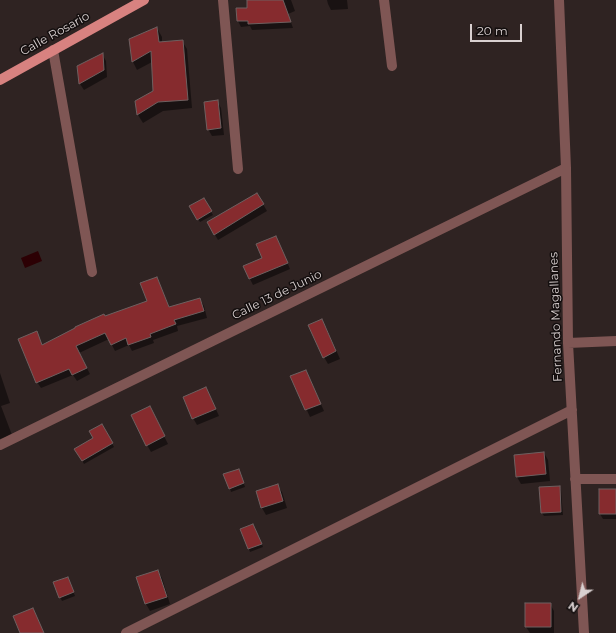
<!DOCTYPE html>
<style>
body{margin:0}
#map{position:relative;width:616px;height:633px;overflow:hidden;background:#2f2322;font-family:Montserrat,sans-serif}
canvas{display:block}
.north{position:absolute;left:560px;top:577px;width:40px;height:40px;-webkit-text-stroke:3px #130e0e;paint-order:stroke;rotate:215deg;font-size:11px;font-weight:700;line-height:16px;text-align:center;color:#d9d0d0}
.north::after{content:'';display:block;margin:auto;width:14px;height:18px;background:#d9d0d0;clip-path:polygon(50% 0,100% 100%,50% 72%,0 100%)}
.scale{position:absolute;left:470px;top:24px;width:52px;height:18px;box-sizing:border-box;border:2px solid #d9d0d0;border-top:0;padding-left:5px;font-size:12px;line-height:14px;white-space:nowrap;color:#d9d0d0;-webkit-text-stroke:3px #130e0e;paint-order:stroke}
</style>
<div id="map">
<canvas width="616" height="633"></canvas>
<div class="north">N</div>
<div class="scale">20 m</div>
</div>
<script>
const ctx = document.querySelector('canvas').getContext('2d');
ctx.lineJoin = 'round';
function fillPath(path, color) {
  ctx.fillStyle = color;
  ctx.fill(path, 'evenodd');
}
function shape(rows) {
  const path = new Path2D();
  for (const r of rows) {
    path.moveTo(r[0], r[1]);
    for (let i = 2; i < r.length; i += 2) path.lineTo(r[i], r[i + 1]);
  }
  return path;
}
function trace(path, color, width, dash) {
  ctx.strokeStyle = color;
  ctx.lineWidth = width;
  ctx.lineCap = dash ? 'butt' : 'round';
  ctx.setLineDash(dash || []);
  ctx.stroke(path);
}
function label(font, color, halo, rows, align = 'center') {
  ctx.font = font + ' Montserrat,sans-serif';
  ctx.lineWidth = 3;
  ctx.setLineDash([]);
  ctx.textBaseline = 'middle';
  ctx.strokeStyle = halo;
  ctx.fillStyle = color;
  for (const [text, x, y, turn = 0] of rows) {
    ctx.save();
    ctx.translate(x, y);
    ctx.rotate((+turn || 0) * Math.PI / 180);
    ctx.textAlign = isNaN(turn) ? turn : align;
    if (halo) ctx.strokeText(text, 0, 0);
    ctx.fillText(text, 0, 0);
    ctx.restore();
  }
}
const water = shape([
 [38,251,42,261,25,268,21,258]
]);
const shadow = shape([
 [248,0,291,0,295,11,288,14,293,28,252,30,250,26,241,27,238,21,248,9],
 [327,0,347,0,348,9,331,10,328,4],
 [157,28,162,37,162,42,182,41,187,49,192,108,163,111,143,123,138,115,136,102,154,91,152,62,137,70,133,62,130,39],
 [102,54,106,61,107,77,84,90,80,84,78,67],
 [217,101,221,108,224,135,212,136,208,129],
 [257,194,267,211,218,240,208,223],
 [203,199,213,215,200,222,191,207],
 [279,243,290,269,253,285,250,279,263,259],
 [157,278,170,308,200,299,204,306,207,318,177,326,178,331,153,340,154,343,132,351,129,345,115,351,109,339,79,353,90,374,77,381,73,375,41,388,37,382,36,333,43,346,105,317,148,302],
 [326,327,340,359,328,364,324,357],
 [306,371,324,411,310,417,292,377],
 [0,373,10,403,1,406,12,435,0,439],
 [210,396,219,416,197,425,193,418],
 [153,414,168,444,151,452,147,445],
 [102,425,114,447,84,464,76,449,95,439],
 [544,453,548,460,550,481,521,484,517,477],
 [240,473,245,487,231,492,230,488],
 [277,485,282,492,287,508,266,515,262,508,257,492],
 [559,487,561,490,563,515,544,516,542,513],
 [616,490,616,519,603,519,600,514],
 [255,528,263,547,250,552,249,549],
 [158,571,162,578,170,604,150,611,146,604],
 [68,578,75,596,62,601,60,597],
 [526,604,550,604,554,611,554,633,530,633,526,627]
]);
const building = shape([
 [247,0,283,0,291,22,248,24,248,21,237,21,236,8,247,8,247,0],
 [157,27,159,42,183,40,188,100,158,102,137,115,135,101,153,91,151,51,132,62,129,39,157,27],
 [103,53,104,70,79,84,77,66,103,53],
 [218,100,221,128,207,130,204,102,218,100],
 [257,193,264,204,214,235,207,222,257,193],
 [204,198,212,211,197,220,189,206,204,198],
 [276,236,288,263,249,279,243,266,262,258,256,244,276,236],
 [157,277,169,307,200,298,204,311,174,320,176,324,150,334,151,337,128,345,126,338,111,345,105,333,76,346,87,368,72,375,69,369,36,383,18,339,37,331,42,345,75,328,75,327,104,314,105,316,147,301,140,283,157,277],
 [322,319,336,351,323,358,308,325,322,319],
 [306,370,321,404,305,410,290,376,306,370],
 [206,387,216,409,192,419,183,397,206,387],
 [150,406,165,436,146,446,131,415,150,406],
 [102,424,113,443,82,461,74,449,93,438,89,431,102,424],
 [544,452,546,474,516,477,514,455,544,452],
 [239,469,244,483,229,489,223,474,239,469],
 [278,484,283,501,261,508,256,491,278,484],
 [560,486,561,512,541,513,539,487,560,486],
 [599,489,616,489,616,514,599,514,599,489],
 [253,524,262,544,248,549,240,529,253,524],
 [158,570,167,597,145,604,136,577,158,570],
 [68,577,74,592,59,598,53,582,68,577],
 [525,603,551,603,551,627,525,627,525,603],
 [33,608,44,633,20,633,13,616,33,608]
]);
const minor = shape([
 [223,0,238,169],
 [384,0,392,66],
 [559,0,566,168,568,343,584,633],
 [53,50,92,272],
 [568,343,616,341],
 [0,445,566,168],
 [575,479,616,479],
 [126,633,572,410]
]);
const major = shape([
 [0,80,144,0]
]);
const streetNames = [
 ["Calle Rosario",55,34,-29],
 ["Calle 13 de Junio",277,295,-26],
 ["Fernando Magallanes",556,317,-92]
];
fillPath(water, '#2c0004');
fillPath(shadow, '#0007');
fillPath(building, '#862b2e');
trace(building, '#6e6060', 1);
trace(minor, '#7f5654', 10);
trace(major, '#d88280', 10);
label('12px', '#d9d0d0', '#130e0e', streetNames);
</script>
